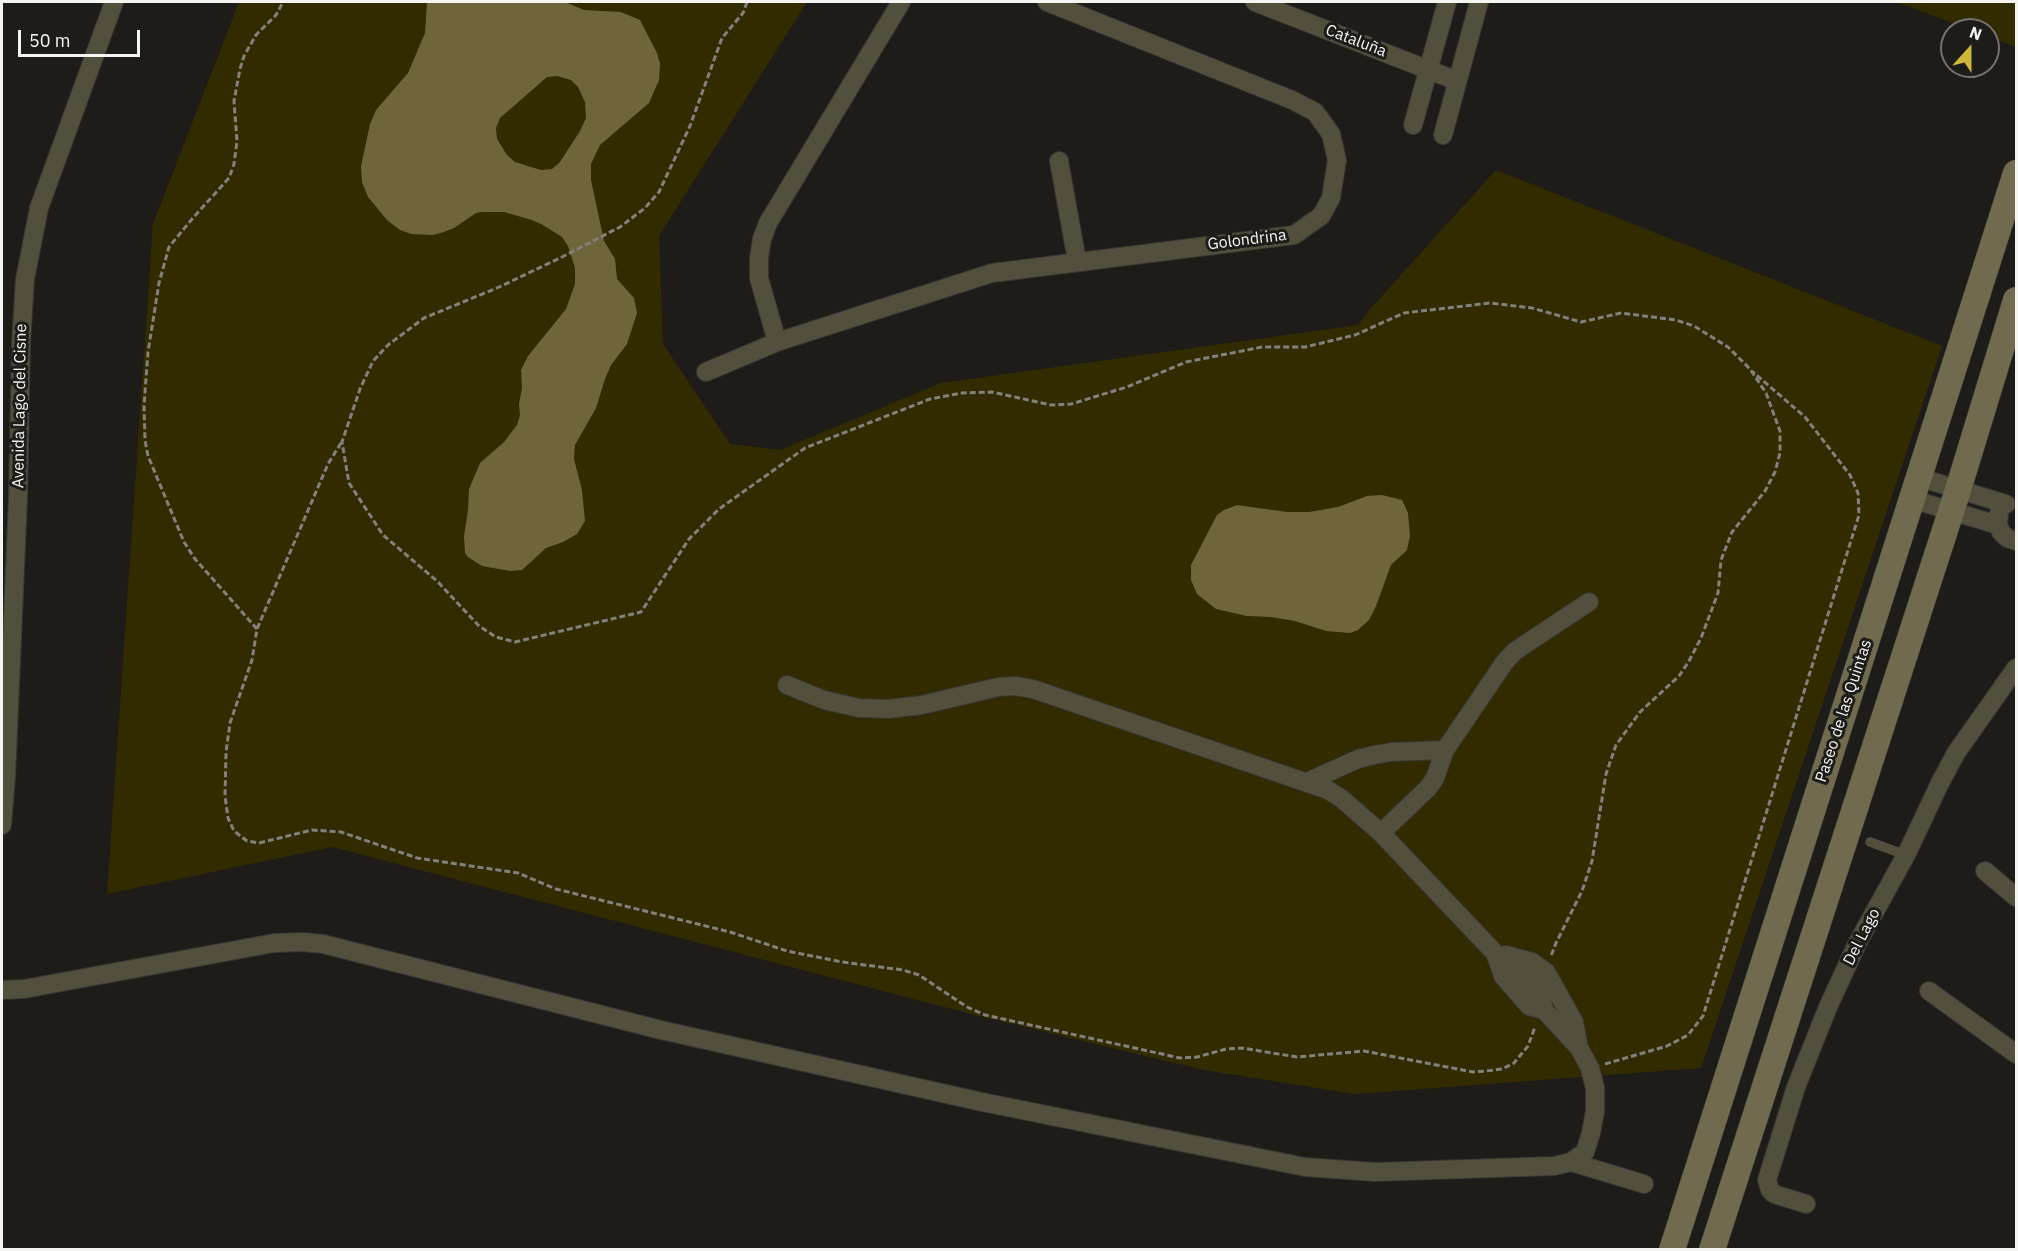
<!DOCTYPE html>
<meta charset="utf-8">
<style>
body{margin:0}
#map{position:relative;width:2018px;height:1251px;overflow:hidden;background:#1d1c19;font-family:"IBM Plex Sans",sans-serif}
canvas{display:block}
.frame{position:absolute;inset:0;border:3px solid #f4f4f1;pointer-events:none}
.north{position:absolute;left:1940px;top:18px;width:60px;height:60px;box-sizing:border-box;background:#1d1c19;border:2px solid #73726f;border-radius:50%;rotate:21deg;font-size:16px;font-weight:700;line-height:24px;text-align:center;color:#f4f4f1}
.north::after{content:'';display:block;margin:auto;width:21px;height:27px;background:#cfb837;clip-path:polygon(50% 0,100% 100%,50% 72%,0 100%)}
.scale{position:absolute;left:18px;top:30px;width:122px;height:27px;box-sizing:border-box;border:3px solid #f4f4f1;border-top:0;padding-left:8px;font-size:18px;line-height:21px;white-space:nowrap;color:#f4f4f1;-webkit-text-stroke:4px #1d1c19;paint-order:stroke}
</style>
<div id="map">
<canvas width="2018" height="1251"></canvas>
<div class="frame"></div>
<div class="north">N</div>
<div class="scale">50 m</div>
</div>
<script>
const ctx = document.querySelector('canvas').getContext('2d');
ctx.lineJoin = 'round';
function fillPath(path, color) {
  ctx.fillStyle = color;
  ctx.fill(path, 'evenodd');
}
function shape(rows) {
  const path = new Path2D();
  for (const r of rows) {
    path.moveTo(r[0], r[1]);
    for (let i = 2; i < r.length; i += 2) path.lineTo(r[i], r[i + 1]);
  }
  return path;
}
function trace(path, color, width, dash) {
  ctx.strokeStyle = color;
  ctx.lineWidth = width;
  ctx.lineCap = dash ? 'butt' : 'round';
  ctx.setLineDash(dash || []);
  ctx.stroke(path);
}
function label(font, color, halo, rows, align = 'center') {
  ctx.font = font + ' "IBM Plex Sans",sans-serif';
  ctx.lineWidth = 6;
  ctx.setLineDash([]);
  ctx.textBaseline = 'middle';
  ctx.strokeStyle = halo;
  ctx.fillStyle = color;
  for (const [text, x, y, turn = 0] of rows) {
    ctx.save();
    ctx.translate(x, y);
    ctx.rotate((+turn || 0) * Math.PI / 180);
    ctx.textAlign = isNaN(turn) ? turn : align;
    if (halo) ctx.strokeText(text, 0, 0);
    ctx.fillText(text, 0, 0);
    ctx.restore();
  }
}
const green = shape([
 [239,2,807,2,659,236,663,344,730,444,780,450,941,383,1358,325,1371,308,1496,170,1942,346,1701,1068,1355,1094,1204,1070,971,1014,332,847,107,894,153,224],
 [1896,2,2016,2,2016,47,1988,36,1988,30,1972,30]
]);
const water = shape([
 [427,2,565,2,584,10,621,12,640,20,657,53,660,64,659,80,649,103,600,145,591,164,591,180,604,241,615,259,617,279,634,298,637,313,627,344,611,365,605,379,596,408,575,445,574,459,582,490,585,521,577,534,563,542,546,548,522,570,510,571,482,566,468,557,465,553,464,536,468,510,469,489,480,463,504,442,517,425,520,415,519,404,522,388,521,370,528,356,566,309,575,284,575,268,568,246,562,237,543,225,532,220,504,212,481,212,476,213,454,228,444,232,433,235,411,234,400,230,387,220,368,197,362,182,361,166,370,124,376,110,408,73,425,33],
 [557,76,571,80,578,87,585,102,586,118,580,131,560,162,552,169,541,170,515,162,507,155,497,139,496,128,500,118,547,77],
 [1382,495,1402,500,1408,513,1410,536,1407,550,1391,565,1376,606,1369,620,1358,630,1350,633,1326,631,1295,621,1271,617,1247,616,1216,609,1197,594,1191,580,1191,565,1217,515,1224,510,1237,505,1287,512,1309,512,1338,507,1367,496]
]);
const path = shape([
 [747,2,743,13,722,38,690,126,659,192,645,208,620,227,560,258,497,288,424,318,388,345,373,361,360,389,342,442,349,483,383,535,437,581,479,626,496,637,515,642,641,612,689,539,719,509,805,448,930,399,962,393,992,392,1051,405,1071,404,1127,387,1186,362,1262,347,1305,347,1355,335,1404,313,1490,303,1532,308,1581,322,1621,313,1676,320,1694,326,1728,347,1750,369,1766,393,1780,431,1780,453,1775,472,1765,491,1732,532,1721,560,1718,593,1701,638,1689,661,1679,676,1640,712,1616,745,1606,774,1592,861,1582,891,1556,943,1551,956],
 [341,443,328,464,257,629,252,660,230,723,226,752,225,796,228,818,234,831,247,841,259,843,312,830,341,832,417,858,518,873,556,889,730,932,787,951,842,962,903,970,919,975,967,1007,985,1015,1180,1058,1197,1057,1226,1049,1242,1048,1297,1057,1364,1051,1473,1072,1486,1071,1502,1069,1514,1063,1528,1046,1535,1027],
 [257,629,195,559,184,542,148,456,145,440,144,406,148,352,159,283,169,247,192,219,229,178,234,164,237,141,234,101,240,69,244,56,256,35,276,15,283,2],
 [1605,1064,1667,1046,1688,1035,1703,1016,1859,515,1858,493,1850,475,1805,417,1753,372]
]);
const lane = shape([
 [1870,842,1906,855]
]);
const street = shape([
 [1255,2,1457,81],
 [1413,125,1447,2],
 [1443,135,1479,2],
 [1059,161,1077,261],
 [777,342,759,278,759,258,762,239,768,223,901,2],
 [706,372,777,342,992,273,1294,235,1321,216,1331,198,1337,160,1331,134,1315,112,1292,100,1047,2],
 [1918,477,2006,504],
 [1911,499,1998,525],
 [1999,513,1998,525,2001,532,2007,538,2016,541],
 [787,685,824,700,859,708,888,709,922,705,998,687,1015,686,1033,689,1328,790,1342,799,1381,833,1495,953,1515,964,1541,995,1544,1010],
 [1307,782,1358,759,1374,755,1391,752,1445,750],
 [2,825,6,777,18,498,21,344,25,279,39,208,114,2],
 [1381,833,1428,788,1435,778,1445,750,1504,663,1515,651,1589,602],
 [1985,871,2016,897],
 [1506,955,1532,962,1546,972,1574,1022,1579,1048],
 [2,990,24,989,274,943,303,942,323,944,661,1030,982,1102,1305,1167,1375,1172,1554,1166,1571,1162,1585,1152,1591,1133,1595,1111,1595,1088,1590,1068,1579,1048,1544,1010,1529,1006,1503,976,1495,953],
 [1929,991,2016,1054],
 [1571,1162,1644,1184],
 [1806,1204,1774,1194,1770,1190,1767,1180,1796,1087,1828,1007,1858,942,1906,855,1940,783,1956,753,2016,668]
]);
const secondary = shape([
 [1672,1250,2016,173],
 [1712,1250,1958,490,2016,300]
]);
const streetNames = [
 ["Cataluña",1356,41,21],
 ["Golondrina",1247,240,-7],
 ["Avenida Lago del Cisne",20,406,-89],
 ["Paseo de las Quintas",1844,711,-72],
 ["Del Lago",1862,937,-63]
];
fillPath(green, '#322b00');
fillPath(water, '#6e663a');
trace(lane, '#373633', 10);
trace(street, '#373633', 20);
trace(secondary, '#373633', 27);
trace(path, '#82817e', 3, [6, 3]);
trace(lane, '#524f3d', 9);
trace(street, '#524f3d', 18);
trace(secondary, '#706b4e', 26);
label('16px', '#f4f4f1', '#1d1c19', streetNames);
</script>
